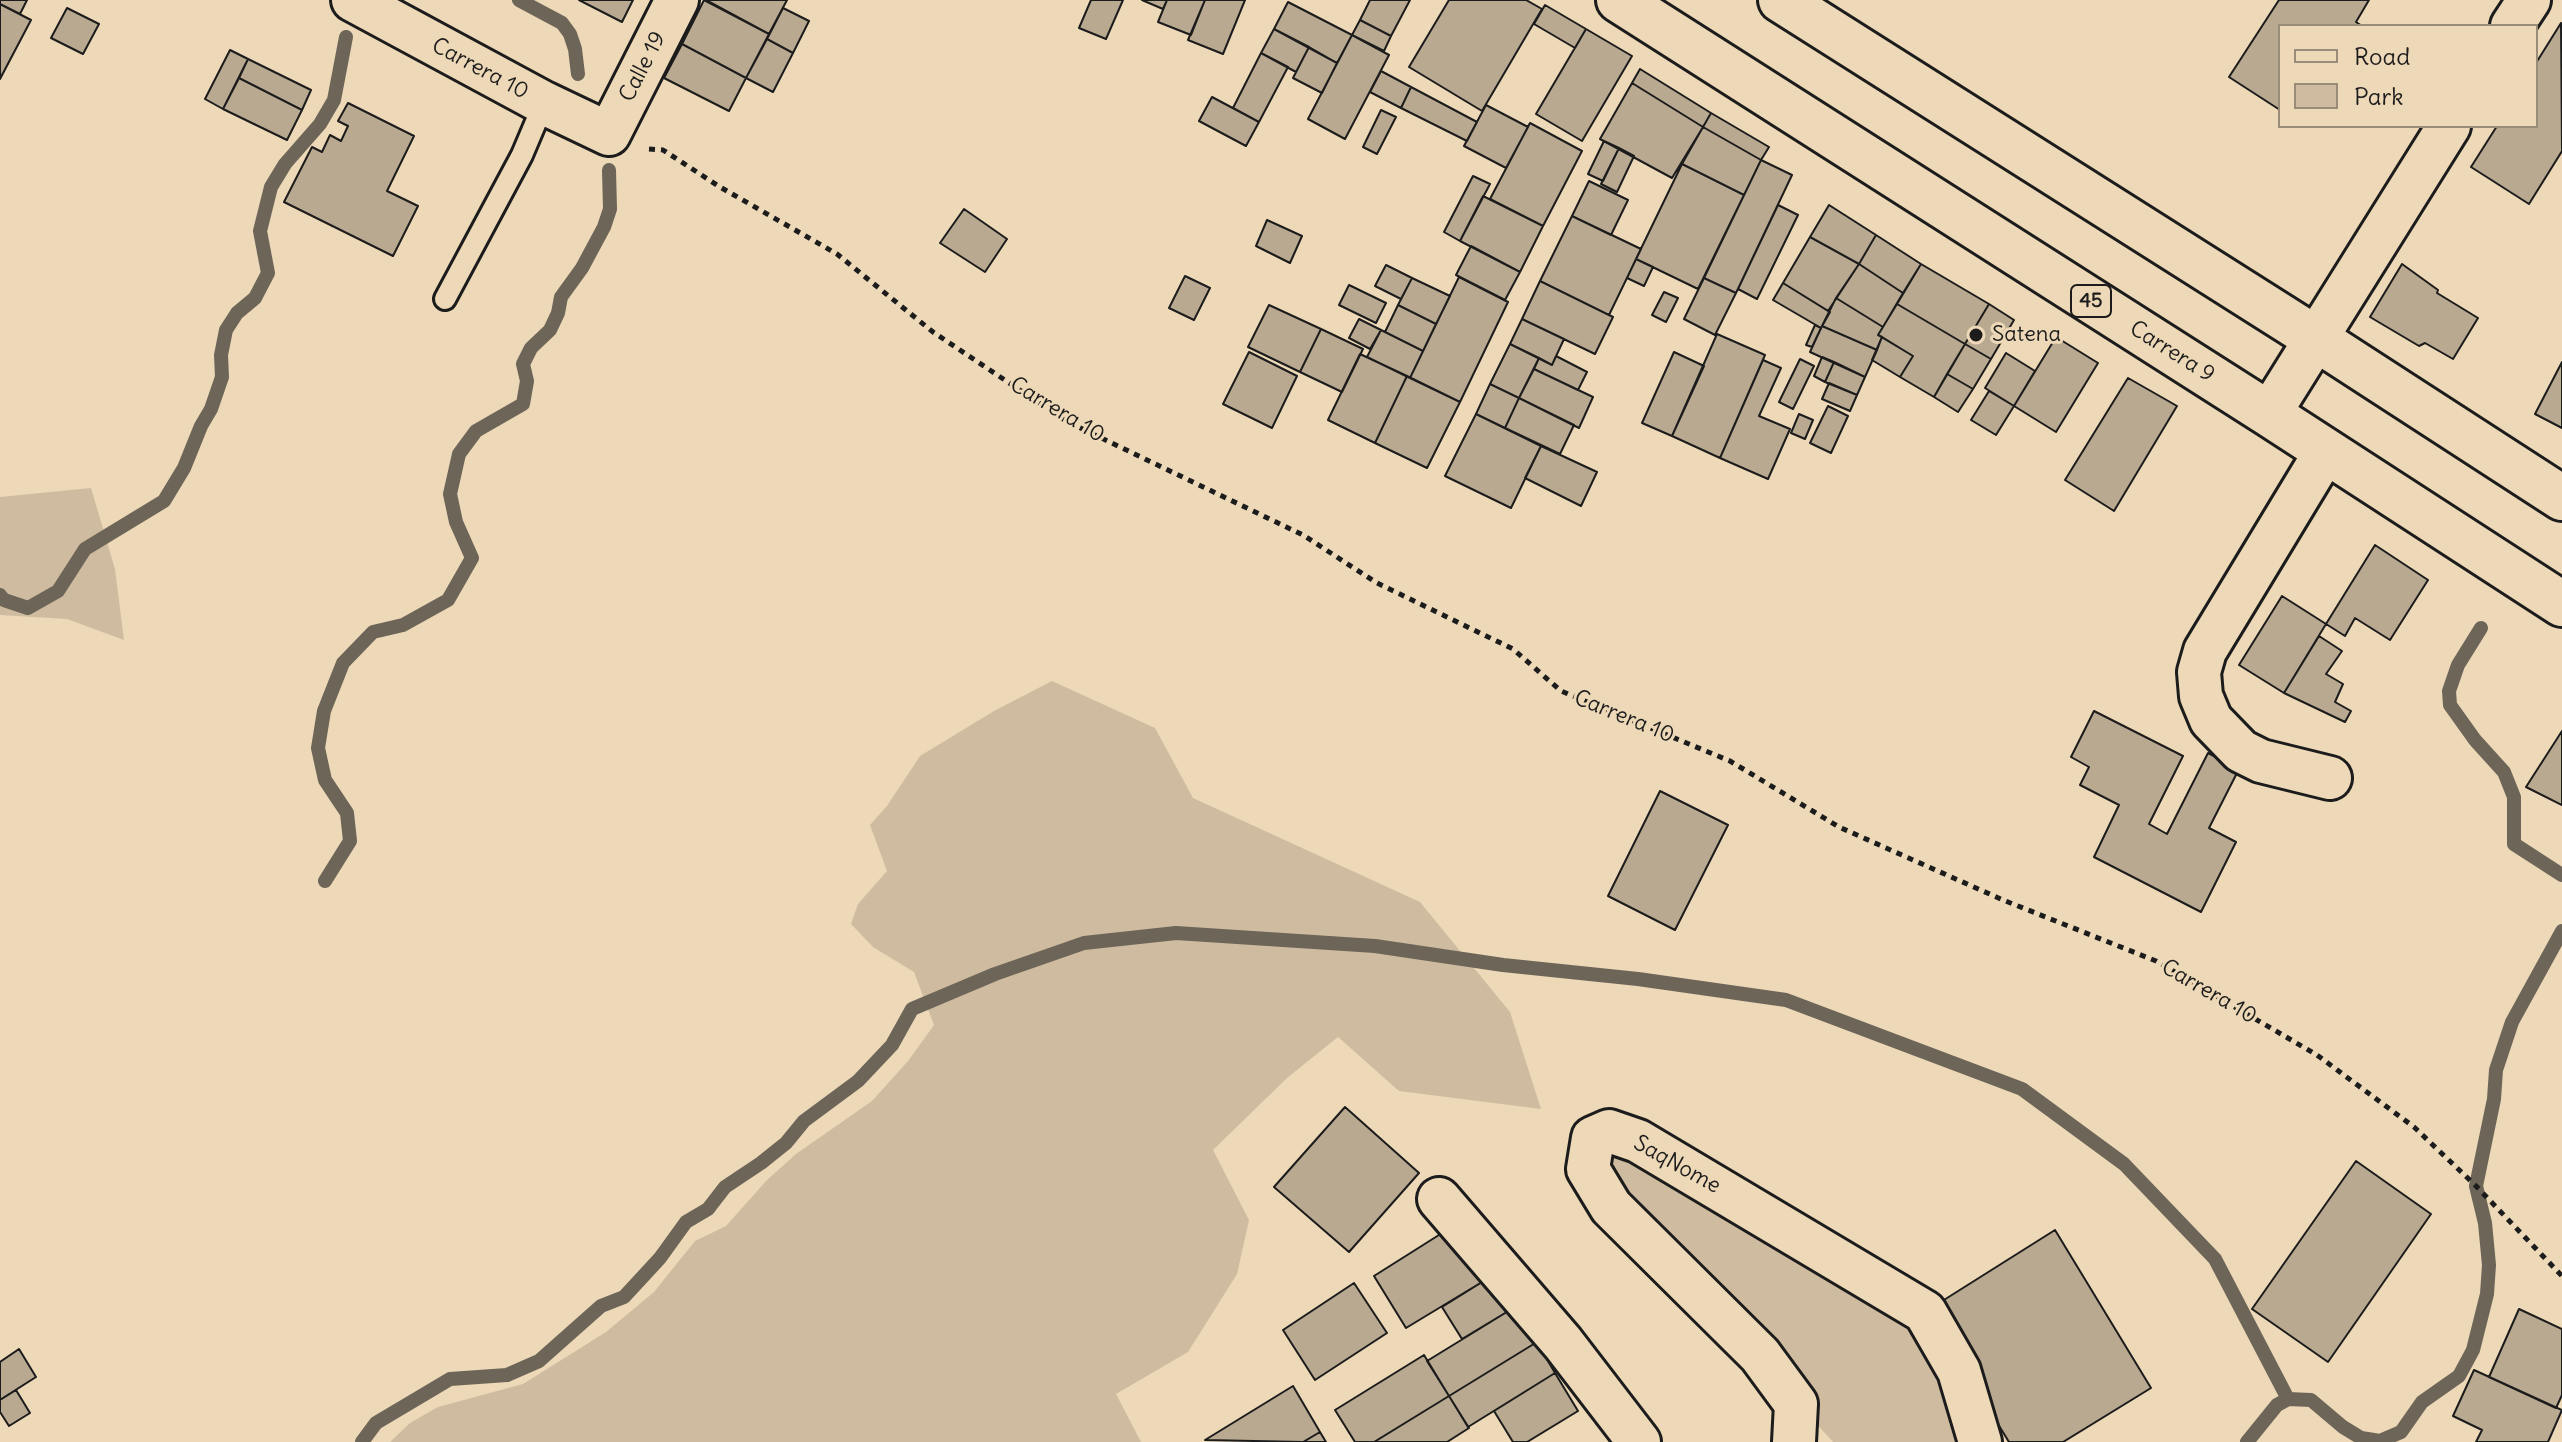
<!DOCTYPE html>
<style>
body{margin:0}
#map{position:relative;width:2562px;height:1442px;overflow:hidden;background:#edd8b7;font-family:Delius,sans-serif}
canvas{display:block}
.legend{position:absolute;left:2278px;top:24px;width:260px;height:104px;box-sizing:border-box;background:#edd8b7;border:2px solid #998d79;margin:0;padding:10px 14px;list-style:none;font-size:24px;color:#1c1c1c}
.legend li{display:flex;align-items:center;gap:16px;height:40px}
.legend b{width:40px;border:2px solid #998d79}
</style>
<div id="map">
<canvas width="2562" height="1442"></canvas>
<ul class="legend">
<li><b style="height:10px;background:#edd8b7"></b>Road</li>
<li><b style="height:22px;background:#cfbca0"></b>Park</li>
</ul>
</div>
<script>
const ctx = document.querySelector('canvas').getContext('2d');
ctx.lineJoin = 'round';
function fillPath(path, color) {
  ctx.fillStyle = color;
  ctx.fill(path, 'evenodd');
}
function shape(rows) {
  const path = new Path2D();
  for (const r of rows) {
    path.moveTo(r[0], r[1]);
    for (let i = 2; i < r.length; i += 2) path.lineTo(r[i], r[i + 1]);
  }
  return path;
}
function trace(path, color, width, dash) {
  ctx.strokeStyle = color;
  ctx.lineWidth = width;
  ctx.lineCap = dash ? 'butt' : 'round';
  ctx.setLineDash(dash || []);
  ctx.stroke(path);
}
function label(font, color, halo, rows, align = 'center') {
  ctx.font = font + ' Delius,sans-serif';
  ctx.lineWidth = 6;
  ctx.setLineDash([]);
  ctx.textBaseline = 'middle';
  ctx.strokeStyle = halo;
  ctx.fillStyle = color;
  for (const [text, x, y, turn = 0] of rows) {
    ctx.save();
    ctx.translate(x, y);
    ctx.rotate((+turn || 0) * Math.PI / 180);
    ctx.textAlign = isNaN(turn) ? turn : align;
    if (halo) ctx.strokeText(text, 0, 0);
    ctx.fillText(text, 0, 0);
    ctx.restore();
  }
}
const green = shape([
 [91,488,115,569,124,640,67,619,0,615,0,497],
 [1052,681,1155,728,1193,798,1420,902,1510,1012,1541,1109,1399,1091,1338,1037,1287,1078,1213,1150,1249,1220,1237,1274,1188,1352,1116,1394,1141,1442,390,1442,410,1423,438,1407,523,1384,606,1332,654,1292,695,1241,726,1226,767,1180,796,1154,872,1101,908,1061,934,1025,914,972,873,947,851,924,858,904,887,871,870,825,887,806,920,756,994,711],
 [1613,1145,1770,1235,1806,1266,1847,1283,1906,1317,1931,1351,1963,1442,1833,1442,1814,1421,1799,1373,1770,1333,1721,1286,1689,1265,1604,1185]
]);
const stream = shape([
 [519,0,562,23,570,34,575,49,578,74],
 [0,595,4,600,28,608,58,591,85,549,164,501,184,468,201,426,211,409,222,377,221,355,226,330,237,313,255,298,268,273,260,231,271,187,285,164,320,124,334,100,346,37],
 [2481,628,2458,665,2449,691,2450,705,2475,740,2504,772,2514,797,2514,844,2562,875],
 [325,881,350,841,347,813,325,780,318,748,324,711,343,663,373,632,403,625,448,600,472,558,456,522,450,494,459,454,476,431,523,404,527,381,523,364,531,348,550,330,558,313,561,297,582,268,604,227,610,209,609,170],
 [362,1442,376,1423,450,1379,507,1375,539,1361,601,1306,624,1297,660,1258,686,1222,708,1209,725,1187,761,1163,786,1143,804,1121,858,1081,892,1045,912,1009,995,974,1084,943,1176,933,1375,946,1503,965,1638,979,1786,1000,2022,1089,2124,1164,2215,1259,2288,1399],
 [2247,1442,2277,1405,2288,1399,2311,1400,2343,1427,2361,1438,2380,1441,2401,1432,2422,1402,2459,1376,2473,1350,2487,1294,2489,1265,2485,1223,2476,1186,2494,1099,2496,1070,2512,1022,2562,931]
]);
const building = shape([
 [0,0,27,0,20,14,0,4,0,0],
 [579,0,633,0,622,22,579,0],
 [704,0,769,34,746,78,682,44,704,0],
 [706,0,787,0,769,34,706,0],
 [1091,0,1123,0,1106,39,1079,28,1091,0],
 [1142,0,1167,0,1163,9,1142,0],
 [1167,0,1205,0,1191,35,1158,22,1167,0],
 [1205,0,1245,0,1223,54,1188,40,1205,0],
 [1370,0,1410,0,1391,36,1360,20,1370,0],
 [1449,0,1526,0,1542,9,1482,111,1409,67,1449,0],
 [2279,0,2369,0,2356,22,2362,26,2280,26,2280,110,2229,77,2279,0],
 [1288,2,1352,35,1337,63,1274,29,1288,2],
 [0,4,31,20,0,79,0,4],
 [1545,5,1586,29,1575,48,1534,24,1545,5],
 [67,8,99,24,83,54,51,38,67,8],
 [783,8,809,21,793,53,767,39,783,8],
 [1360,20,1391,36,1384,51,1352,35,1360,20],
 [2561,23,2562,151,2529,204,2471,167,2497,126,2536,126,2536,63,2561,23],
 [1274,29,1309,47,1296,72,1261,53,1274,29],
 [1586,29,1632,56,1582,141,1536,114,1586,29],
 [1352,35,1389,55,1345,139,1308,119,1352,35],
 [767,39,793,53,773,92,746,78,767,39],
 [682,44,746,78,729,111,664,78,682,44],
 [1309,47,1337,63,1322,93,1293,78,1309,47],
 [230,50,248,59,223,109,205,99,230,50],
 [1261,53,1288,67,1259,122,1233,108,1261,53],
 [248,59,311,90,302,110,239,78,248,59],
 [1640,69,1711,113,1703,127,1632,83,1640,69],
 [1381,71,1411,87,1401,108,1370,92,1381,71],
 [239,78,302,110,287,140,223,109,239,78],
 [1632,83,1703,127,1672,178,1600,139,1632,83],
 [1411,87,1477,122,1467,141,1401,108,1411,87],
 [1212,97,1259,122,1246,146,1199,121,1212,97],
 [348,103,414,136,387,191,418,206,393,256,284,202,312,147,322,152,330,135,341,141,348,126,338,121,348,103],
 [1486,105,1528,127,1506,168,1464,146,1486,105],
 [1381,110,1396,117,1377,154,1363,147,1381,110],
 [1711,113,1769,147,1761,160,1703,127,1711,113],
 [1530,123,1582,151,1543,226,1490,199,1530,123],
 [1703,127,1761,160,1744,195,1682,164,1703,127],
 [1604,141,1619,148,1603,181,1588,174,1604,141],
 [1619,148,1634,156,1617,192,1601,184,1619,148],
 [1761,160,1792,175,1736,293,1704,278,1761,160],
 [1682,164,1744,195,1698,289,1636,259,1682,164],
 [1473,176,1490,184,1460,241,1444,232,1473,176],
 [1589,181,1628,200,1611,235,1572,216,1589,181],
 [1483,196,1543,226,1520,272,1460,241,1483,196],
 [1778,205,1798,215,1757,299,1738,289,1778,205],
 [1829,205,1876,235,1859,264,1810,237,1829,205],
 [964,209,1007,239,985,272,940,243,964,209],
 [1572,216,1641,249,1609,315,1540,281,1572,216],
 [1267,220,1302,236,1290,263,1256,246,1267,220],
 [1876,235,1921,264,1903,293,1859,264,1876,235],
 [1810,237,1859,264,1828,311,1783,283,1810,237],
 [1471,246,1520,272,1505,300,1456,275,1471,246],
 [1636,259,1653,267,1644,286,1627,278,1636,259],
 [1859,264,1903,293,1883,327,1836,298,1859,264],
 [1921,264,1989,304,1965,344,1897,304,1921,264],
 [2402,264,2438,290,2437,293,2478,318,2453,359,2425,343,2419,346,2370,317,2402,264],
 [1386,265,1412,278,1401,299,1375,286,1386,265],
 [1185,276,1210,288,1194,320,1169,308,1185,276],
 [1459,277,1508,302,1460,402,1410,378,1459,277],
 [1412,278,1450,296,1436,324,1398,305,1412,278],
 [1704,278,1736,293,1715,335,1684,319,1704,278],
 [1540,281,1613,317,1595,354,1522,319,1540,281],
 [1783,283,1830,312,1821,328,1773,300,1783,283],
 [1349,285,1386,303,1376,323,1339,305,1349,285],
 [1664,292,1678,298,1666,322,1652,315,1664,292],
 [1836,298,1883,327,1878,335,1882,337,1877,350,1822,326,1836,298],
 [1897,304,1965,344,1934,397,1900,377,1913,356,1878,335,1897,304],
 [1989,304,2014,320,1991,359,1965,344,1989,304],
 [1269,305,1321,329,1300,372,1248,347,1269,305],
 [1398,305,1436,324,1423,351,1385,332,1398,305],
 [1359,319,1381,330,1370,349,1349,338,1359,319],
 [1522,319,1564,339,1552,365,1510,344,1522,319],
 [1815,325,1821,328,1812,347,1806,345,1815,325],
 [1822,326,1877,350,1865,377,1810,352,1822,326],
 [1321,329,1363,349,1342,392,1300,372,1321,329],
 [1381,330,1423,351,1410,378,1367,357,1381,330],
 [1717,334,1765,355,1720,458,1672,436,1717,334],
 [1882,337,1913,356,1900,377,1872,360,1882,337],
 [2056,337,2098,363,2056,432,2014,406,2056,337],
 [1510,344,1539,358,1519,398,1490,384,1510,344],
 [1965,344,1991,359,1973,389,1947,374,1965,344],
 [1249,352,1297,376,1272,428,1223,404,1249,352],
 [1674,352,1704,366,1672,436,1642,423,1674,352],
 [2006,353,2035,371,2014,406,1985,388,2006,353],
 [1360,354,1407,376,1375,443,1328,420,1360,354],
 [1556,356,1587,372,1578,390,1534,369,1539,358,1552,365,1556,356],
 [1822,357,1834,362,1825,382,1814,376,1822,357],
 [1800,359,1814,366,1793,409,1779,402,1800,359],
 [1763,360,1781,368,1759,416,1790,429,1768,479,1720,458,1763,360],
 [1834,362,1865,377,1857,395,1825,382,1834,362],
 [2562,362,2562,428,2535,414,2562,362],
 [1534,369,1593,397,1579,428,1519,398,1534,369],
 [1947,374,1973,389,1958,412,1934,397,1947,374],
 [1407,376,1460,402,1427,468,1375,443,1407,376],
 [2128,378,2177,406,2114,511,2065,480,2128,378],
 [1829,383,1857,395,1850,411,1822,399,1829,383],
 [1490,384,1519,398,1505,428,1476,414,1490,384],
 [1989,391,2014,406,1996,435,1971,420,1989,391],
 [1519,398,1574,425,1560,454,1505,428,1519,398],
 [1828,406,1848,416,1831,453,1810,443,1828,406],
 [1476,414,1541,446,1511,508,1445,476,1476,414],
 [1799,414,1813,420,1805,439,1791,433,1799,414],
 [1541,446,1597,472,1581,506,1525,478,1541,446],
 [2375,545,2428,580,2390,640,2355,618,2345,636,2326,624,2375,545],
 [2282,596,2326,624,2284,693,2239,665,2282,596],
 [2319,636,2342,651,2326,674,2343,684,2335,702,2351,711,2345,722,2284,693,2319,636],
 [2094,711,2183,756,2149,824,2167,834,2208,753,2239,769,2209,828,2236,842,2201,912,2094,857,2119,805,2080,785,2089,767,2071,757,2094,711],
 [2562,731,2562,805,2526,787,2562,731],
 [1660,791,1728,825,1675,930,1608,896,1660,791],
 [1345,1107,1419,1173,1349,1252,1274,1187,1345,1107],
 [2356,1161,2431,1214,2328,1362,2252,1309,2356,1161],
 [1450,1228,1482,1282,1406,1328,1374,1276,1450,1228],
 [2055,1230,2151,1388,2063,1442,2009,1442,1928,1310,2055,1230],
 [1495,1274,1515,1307,1462,1339,1442,1307,1495,1274],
 [1354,1283,1387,1333,1315,1380,1283,1330,1354,1283],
 [1515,1307,1537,1342,1449,1396,1427,1361,1515,1307],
 [2519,1309,2562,1329,2562,1395,2556,1408,2489,1377,2519,1309],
 [1537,1342,1555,1373,1468,1427,1449,1396,1537,1342],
 [19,1349,36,1377,0,1400,0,1362,19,1349],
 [1424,1355,1449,1396,1374,1442,1355,1442,1335,1410,1424,1355],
 [2474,1370,2562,1410,2548,1442,2476,1442,2482,1430,2453,1416,2474,1370],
 [1555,1373,1578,1411,1527,1442,1513,1442,1494,1411,1555,1373],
 [1293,1386,1320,1432,1303,1442,1205,1440,1293,1386],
 [16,1390,30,1413,9,1426,0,1412,0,1400,16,1390],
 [1449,1396,1469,1428,1447,1442,1374,1442,1449,1396],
 [1320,1432,1326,1442,1303,1442,1320,1432]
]);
const path = shape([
 [649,149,663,150,720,187,837,254,933,332,1066,421,1303,535,1377,583,1513,649,1561,691,1730,761,1839,827,2003,900,2156,961,2317,1055,2414,1127,2476,1186,2562,1276]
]);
const lane = shape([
 [445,299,522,155,544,103]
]);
const street = shape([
 [353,0,544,103,609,134,677,0],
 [2512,26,2529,0],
 [2269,414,2449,126],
 [2326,451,2205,651,2199,672,2201,696,2211,720,2241,751,2261,761,2330,778],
 [1439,1199,1563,1343,1639,1442],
 [1794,1442,1796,1404,1760,1355,1611,1207,1588,1169,1593,1138,1609,1131,1638,1141,1925,1312,1959,1371,1980,1442]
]);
const highway = shape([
 [1619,0,2269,414,2562,604],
 [1781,0,2315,338,2562,498]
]);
const markers = [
 [1976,335,8,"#1c1c1c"]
];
const shields = [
 [2091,301,40]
];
const shieldNames = [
 ["45",2091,301]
];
const streetNames = [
 ["Calle 19",643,67,-63],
 ["Carrera 10",480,69,28],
 ["Carrera 9",2172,352,32],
 ["Carrera 10",1057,410,31],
 ["Carrera 10",1624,717,22],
 ["Carrera 10",2209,992,30],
 ["SaqNome",1677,1165,29]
];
const poiNames = [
 ["Satena",1992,335]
];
fillPath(green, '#cfbca0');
trace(stream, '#6c6558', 14);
fillPath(building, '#b9a991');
trace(building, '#1c1c1c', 2);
trace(lane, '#1c1c1c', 26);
trace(street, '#1c1c1c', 48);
trace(highway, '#1c1c1c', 50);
trace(path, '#1c1c1c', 5, [6, 6]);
trace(lane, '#edd8b7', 20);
trace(street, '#edd8b7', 42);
trace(highway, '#edd8b7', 44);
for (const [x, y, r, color] of markers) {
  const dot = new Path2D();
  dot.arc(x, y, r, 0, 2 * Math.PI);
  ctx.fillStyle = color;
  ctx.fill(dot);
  trace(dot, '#edd8b7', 3);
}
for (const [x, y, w] of shields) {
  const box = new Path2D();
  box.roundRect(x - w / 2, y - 16, w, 32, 6);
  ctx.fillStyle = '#edd8b7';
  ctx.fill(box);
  trace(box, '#1c1c1c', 2);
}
label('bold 20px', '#1c1c1c', null, shieldNames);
label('22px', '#1c1c1c', '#edd8b7', streetNames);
label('22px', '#1c1c1c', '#edd8b7', poiNames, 'left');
</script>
